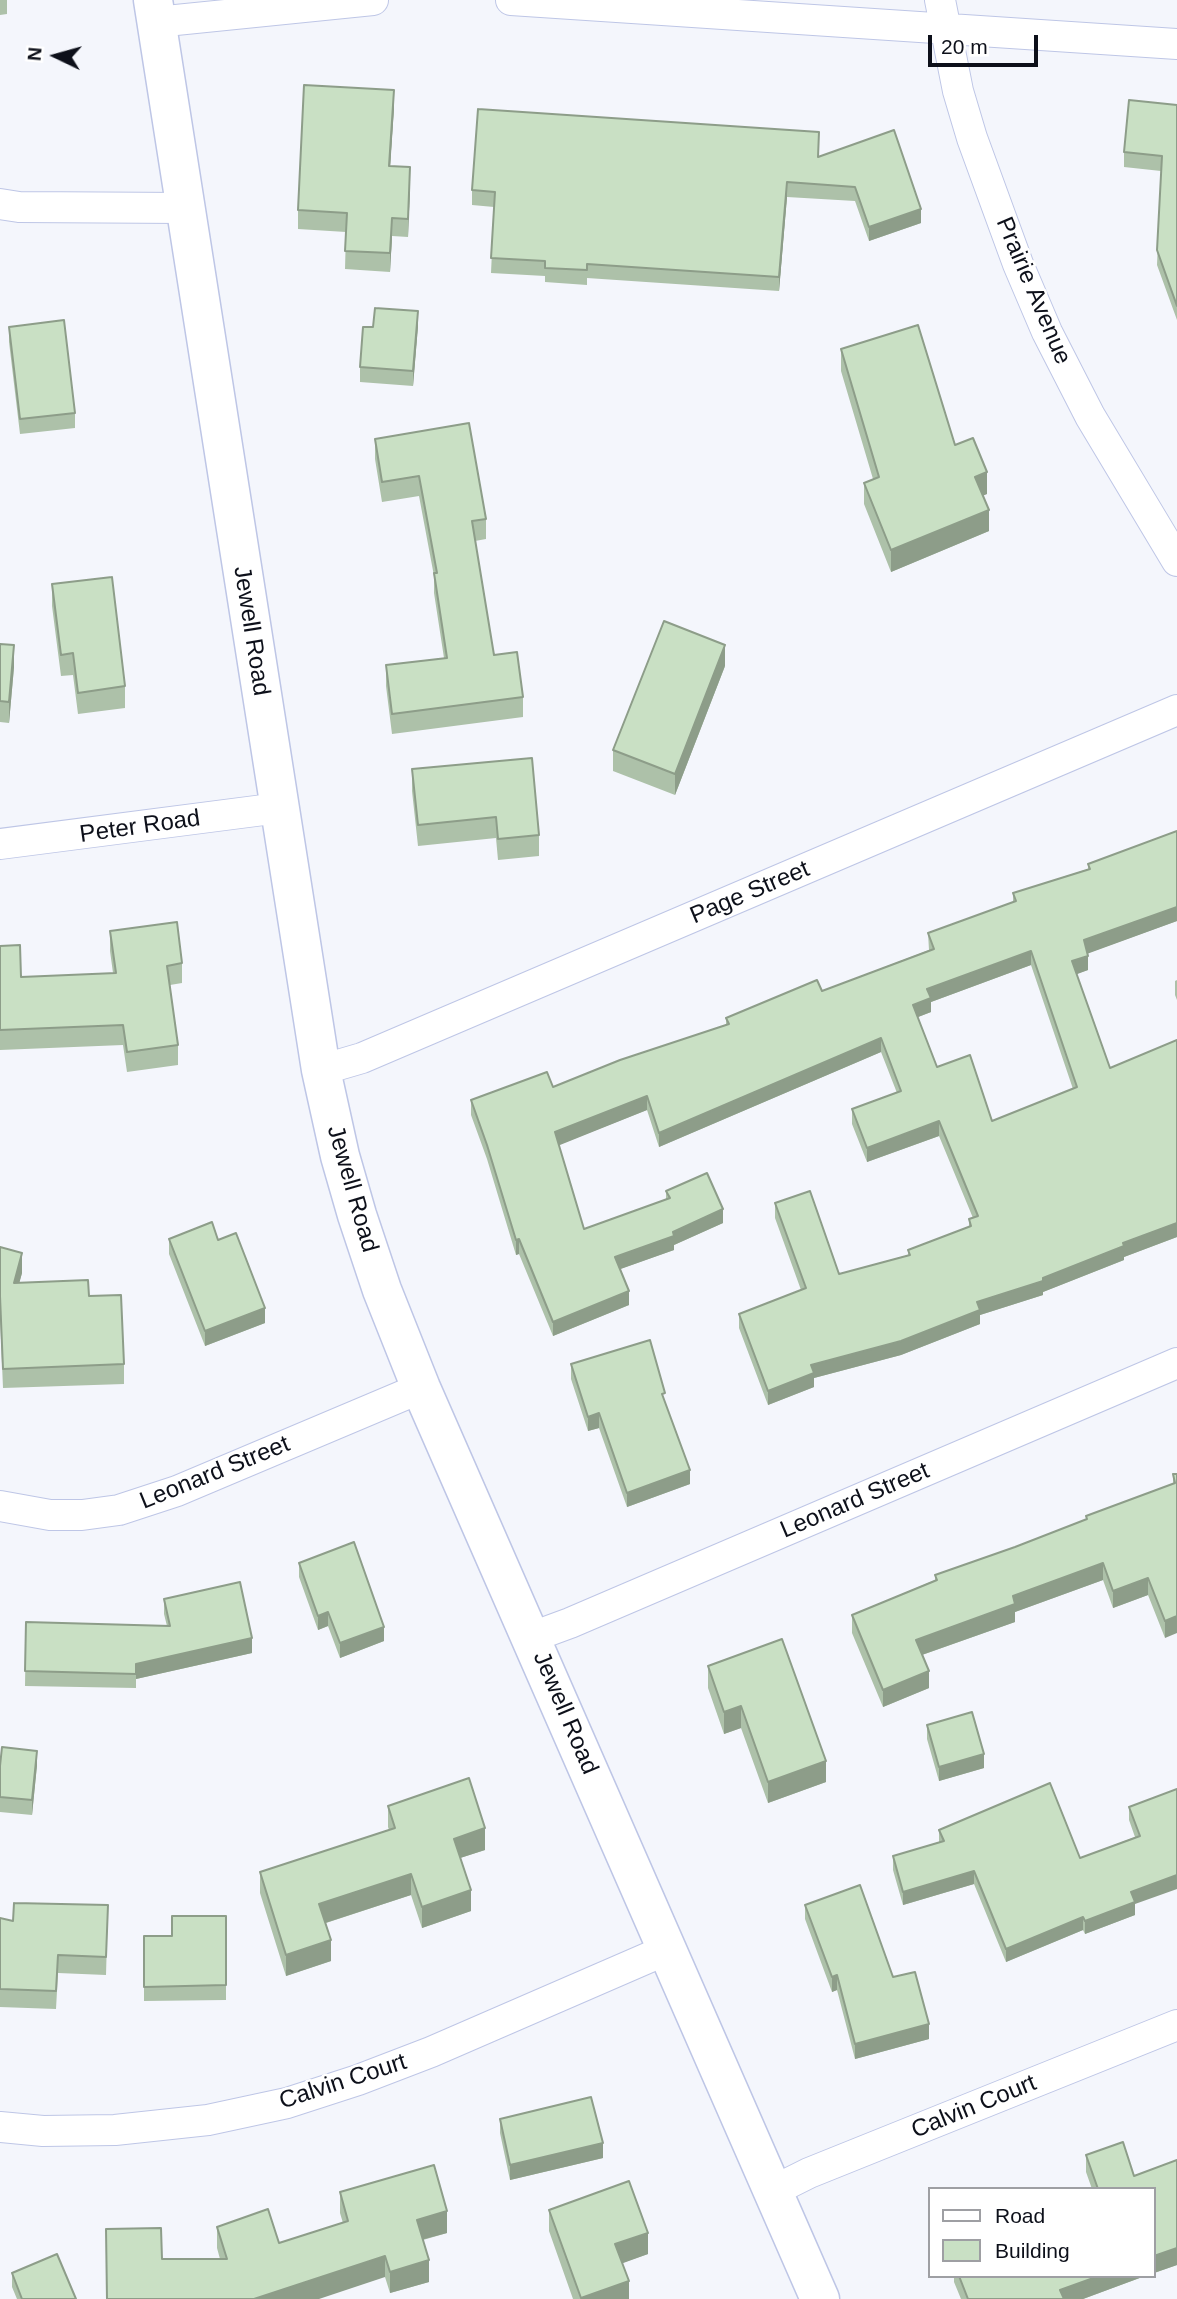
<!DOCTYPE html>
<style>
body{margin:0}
#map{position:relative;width:1177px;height:2299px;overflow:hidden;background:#f4f6fc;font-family:Arial,sans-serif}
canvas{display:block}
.legend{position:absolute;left:928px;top:2187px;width:228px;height:91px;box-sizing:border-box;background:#fff;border:2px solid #9e9fa3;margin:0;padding:9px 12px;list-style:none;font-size:21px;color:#0d101a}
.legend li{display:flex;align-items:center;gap:14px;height:35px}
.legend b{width:35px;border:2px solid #9e9fa3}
.north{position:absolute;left:21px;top:21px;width:70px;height:70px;-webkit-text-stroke:5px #fff;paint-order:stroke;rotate:275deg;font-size:19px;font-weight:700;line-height:28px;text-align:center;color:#0d101a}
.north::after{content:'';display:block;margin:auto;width:24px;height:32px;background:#0d101a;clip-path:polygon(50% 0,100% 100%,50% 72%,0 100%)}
.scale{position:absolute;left:928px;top:35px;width:110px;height:32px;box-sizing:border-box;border:4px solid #0d101a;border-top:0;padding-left:9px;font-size:21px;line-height:24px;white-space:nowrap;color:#0d101a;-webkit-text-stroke:5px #fff;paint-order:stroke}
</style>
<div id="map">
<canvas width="1177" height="2299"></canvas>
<ul class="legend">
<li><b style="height:9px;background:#fff"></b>Road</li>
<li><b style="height:19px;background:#c9e0c4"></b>Building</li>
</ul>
<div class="north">N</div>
<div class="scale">20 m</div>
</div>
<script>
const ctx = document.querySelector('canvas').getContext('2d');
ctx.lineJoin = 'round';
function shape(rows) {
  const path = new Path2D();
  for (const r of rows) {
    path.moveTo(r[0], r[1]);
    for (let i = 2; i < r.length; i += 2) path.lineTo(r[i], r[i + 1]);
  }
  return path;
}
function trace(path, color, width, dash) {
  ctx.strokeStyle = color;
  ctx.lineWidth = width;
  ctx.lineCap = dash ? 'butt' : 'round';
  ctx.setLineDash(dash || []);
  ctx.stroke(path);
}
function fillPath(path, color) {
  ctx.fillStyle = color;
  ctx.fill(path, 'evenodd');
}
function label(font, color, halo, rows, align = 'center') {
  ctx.font = font + ' Arial,sans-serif';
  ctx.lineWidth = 5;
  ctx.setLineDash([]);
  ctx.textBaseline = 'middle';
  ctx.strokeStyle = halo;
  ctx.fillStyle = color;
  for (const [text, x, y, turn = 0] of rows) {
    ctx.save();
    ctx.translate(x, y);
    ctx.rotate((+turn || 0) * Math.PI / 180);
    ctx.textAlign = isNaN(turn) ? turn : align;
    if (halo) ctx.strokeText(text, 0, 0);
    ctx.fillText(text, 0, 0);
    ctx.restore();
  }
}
const street = shape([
 [511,0,1177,44],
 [940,0,958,91,972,138,1018,264,1047,332,1090,416,1177,561],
 [156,22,373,0],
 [0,204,19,207,184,208],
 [0,844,279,808],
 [321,1070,362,1058,1177,710],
 [0,1506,50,1515,82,1515,119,1510,177,1491,421,1388],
 [532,1637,570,1623,1177,1363],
 [0,2127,43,2131,115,2130,208,2120,287,2103,358,2080,431,2052,666,1950],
 [773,2191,809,2173,1177,2025]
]);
const secondary = shape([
 [153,0,321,1070,340,1156,357,1215,382,1290,421,1388,820,2299]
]);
const wall = shape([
 [0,0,7,0,7,14,0,15],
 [1177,105,1177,320,1157,265,1161,171,1124,167,1124,152],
 [394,108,390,166,410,186,408,237,392,236,390,272,345,269,346,232,298,229,298,210],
 [819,147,819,156,921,223,869,241,855,201,787,197,779,291,587,278,587,285,545,282,545,276,491,273,494,207,472,205,472,190],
 [418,326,413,386,360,382,360,367,373,327],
 [9,327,75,413,75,428,20,434,9,342],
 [841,349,955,445,987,494,982,495,989,531,891,572,864,504,864,483,873,479,841,371],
 [375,439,486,519,486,539,475,541,494,655,523,697,523,717,392,734,386,686,386,665,444,658,434,593,434,576,419,496,382,502,375,459],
 [52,584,125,686,125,708,78,714,73,675,61,676,52,606],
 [0,644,14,667,9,723,0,722],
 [725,666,675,795,613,771,613,750],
 [412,769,539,835,539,856,498,860,496,838,418,846,412,791],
 [1088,864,1177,921,1088,953,1088,970,1076,974,1110,1068,1177,1040,1177,1237,1124,1257,1124,1260,1043,1292,1043,1295,980,1315,980,1324,901,1355,814,1378,814,1387,768,1405,739,1328,739,1314,801,1290,775,1218,775,1203,839,1274,908,1255,908,1250,969,1227,969,1219,973,1218,939,1136,867,1162,852,1124,852,1109,897,1093,881,1052,659,1147,647,1110,558,1145,584,1229,666,1200,666,1191,723,1223,674,1245,674,1250,620,1269,629,1305,553,1336,519,1254,516,1255,487,1159,471,1115,471,1100,553,1087,726,1025,726,1018,822,991,929,950,928,933,1013,902,1013,893,1088,869],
 [1031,965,1073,1089,992,1121,937,1067,918,1017,931,1012,931,1002],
 [110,931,182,963,182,983,170,985,178,1045,178,1065,127,1072,123,1045,0,1050,0,946,21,977,113,973,110,951],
 [1177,980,1177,1000,1175,995,1175,981],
 [169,1239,218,1240,265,1323,205,1346,169,1254],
 [0,1247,22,1273,19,1283,89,1296,124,1364,124,1384,3,1388,0,1316],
 [571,1364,665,1403,690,1484,627,1507,599,1428,588,1431,571,1379],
 [1173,1474,1177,1474,1165,1638,1148,1595,1113,1608,1103,1580,1015,1612,1015,1622,922,1655,929,1688,883,1707,852,1633,852,1615,935,1580,935,1575,1015,1547,1086,1519,1086,1516,1173,1484],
 [299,1563,384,1641,340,1658,328,1626,318,1630,299,1577],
 [164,1599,252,1653,136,1679,136,1688,25,1686,26,1622,167,1626,164,1614],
 [708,1666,826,1782,768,1803,741,1728,724,1734,708,1688],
 [927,1725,984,1768,939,1781,927,1739],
 [37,1765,32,1815,0,1812,0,1766],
 [1177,1789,1135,1904,1135,1915,1085,1934,1083,1930,1006,1962,974,1884,903,1905,893,1870,893,1856,939,1842,939,1830,1080,1858,1135,1837,1129,1820,1129,1807],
 [388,1806,485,1850,460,1858,471,1911,422,1928,411,1895,326,1923,331,1961,286,1976,260,1893,260,1872,389,1830,388,1827],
 [108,1905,106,1975,58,1973,56,2009,0,2007,0,1918,13,1921],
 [805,1905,893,1977,929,2039,855,2059,837,1990,832,1992,805,1919],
 [226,1916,226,2000,144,2001,144,1936,172,1936],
 [500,2119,603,2158,510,2180,500,2133],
 [1123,2142,1134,2176,1177,2160,1177,2265,1154,2273,1154,2189,1092,2189,1086,2172,1086,2155],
 [340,2192,447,2233,423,2240,429,2282,390,2293,385,2277,162,2259,220,2259,217,2248,217,2227,279,2243,343,2223,340,2213],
 [549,2210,648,2254,622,2263,629,2299,573,2299,549,2231],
 [12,2273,76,2299,17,2299,12,2287],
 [954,2276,1145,2276,1083,2299,961,2299,954,2282]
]);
const shadedWall = shape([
 [394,90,394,108,389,185,389,166],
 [410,167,410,186,408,237,408,219],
 [787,182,787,197,779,291,779,277],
 [921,209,921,223,869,241,869,227],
 [392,218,392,236,390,272,390,253],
 [418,311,418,326,413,386,413,371],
 [987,472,987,494,975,499,975,477],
 [989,510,989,531,891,572,891,550],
 [14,645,14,667,9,723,9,702],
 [725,645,725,666,675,795,675,774],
 [1177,907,1177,921,1084,955,1084,940],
 [1031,951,1031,965,931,1002,931,1012,913,1019,913,1005,927,989],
 [1088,956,1088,970,1072,976,1072,961],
 [881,1038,881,1052,659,1147,659,1133],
 [647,1096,647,1110,555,1147,555,1132],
 [939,1121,939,1136,867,1162,867,1148],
 [723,1209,723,1223,674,1245,674,1250,615,1271,615,1257],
 [1177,1223,1177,1237,1124,1257,1124,1260,1043,1292,1043,1295,980,1315,980,1324,901,1355,814,1378,814,1387,768,1405,768,1391,811,1365,977,1302,1043,1278,1123,1243],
 [519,1239,519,1254,516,1255,516,1240],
 [22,1253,22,1273,14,1303,14,1283],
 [629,1291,629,1305,553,1336,553,1322],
 [265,1308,265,1323,205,1346,205,1331],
 [599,1413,599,1428,588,1431,588,1417],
 [690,1470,690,1484,627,1507,627,1493],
 [1103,1563,1103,1580,1015,1612,1015,1622,916,1657,916,1640,1013,1596],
 [1148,1578,1148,1595,1113,1608,1113,1591],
 [328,1612,328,1626,318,1630,318,1616],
 [1177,1616,1177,1633,1165,1638,1165,1621],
 [384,1627,384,1641,340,1658,340,1643],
 [252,1638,252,1653,136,1679,136,1688,136,1664],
 [929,1671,929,1688,883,1707,883,1690],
 [741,1706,741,1728,724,1734,724,1712],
 [37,1751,37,1765,32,1815,32,1800],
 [984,1754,984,1768,939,1781,939,1767],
 [826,1761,826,1782,768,1803,768,1782],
 [485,1828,485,1850,454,1860,454,1839],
 [974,1871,974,1884,903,1905,903,1892],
 [411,1874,411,1895,319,1925,319,1904],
 [1177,1875,1177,1889,1135,1904,1135,1915,1085,1934,1085,1921,1131,1892],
 [471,1890,471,1911,422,1928,422,1907],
 [1083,1917,1083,1930,1006,1962,1006,1949],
 [331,1940,331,1961,286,1976,286,1955],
 [837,1975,837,1990,832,1992,832,1977],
 [929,2024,929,2039,855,2059,855,2044],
 [603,2143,603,2158,510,2180,510,2165],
 [447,2211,447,2233,417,2241,417,2220],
 [648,2233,648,2254,615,2266,615,2244],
 [1177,2248,1177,2265,1154,2273,1154,2256],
 [385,2256,385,2277,319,2299,254,2299],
 [429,2260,429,2282,390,2293,390,2272],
 [1099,2276,1145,2276,1083,2299,1060,2299,1060,2290],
 [629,2281,629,2299,581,2299,581,2298]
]);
const building = shape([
 [304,85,394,90,389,166,410,167,408,219,392,218,390,253,345,251,347,213,298,210,304,85],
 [1129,100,1177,105,1177,306,1157,250,1162,156,1124,152,1129,100],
 [478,109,819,132,818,157,894,130,921,209,869,227,855,187,787,182,779,277,587,264,587,270,545,268,545,261,491,258,495,192,472,190,478,109],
 [375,308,418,311,413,371,360,367,363,327,373,327,375,308],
 [64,320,75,413,20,419,9,327,64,320],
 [918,325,955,445,973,438,987,472,975,477,989,510,891,550,864,483,879,477,841,349,918,325],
 [469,423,486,519,472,521,494,655,517,652,523,697,392,714,386,665,447,658,434,573,437,573,419,476,382,482,375,439,469,423],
 [112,577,125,686,78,693,73,653,61,655,52,584,112,577],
 [664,621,725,645,675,774,613,750,664,621],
 [0,644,14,645,9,702,0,701,0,644],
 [532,758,539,835,498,839,496,817,418,825,412,769,532,758],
 [1177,831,1177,907,1084,940,1088,956,1072,961,1110,1068,1177,1040,1177,1223,1123,1243,1124,1246,1043,1278,1043,1281,977,1302,980,1310,901,1341,811,1365,814,1373,768,1391,739,1314,806,1288,775,1203,810,1191,839,1274,910,1255,908,1250,971,1226,969,1219,978,1216,939,1121,867,1148,852,1109,901,1091,881,1038,659,1133,647,1096,555,1132,584,1229,670,1198,666,1191,707,1173,723,1209,673,1232,674,1236,615,1257,629,1291,553,1322,519,1239,516,1240,487,1145,471,1100,547,1072,553,1087,620,1060,729,1024,726,1018,817,980,822,991,934,949,928,933,1016,901,1013,893,1090,869,1088,864,1177,831],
 [1031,951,1077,1087,992,1121,970,1055,937,1067,913,1005,931,998,927,989,1031,951],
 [177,922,182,963,167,966,178,1045,127,1052,123,1025,0,1030,0,946,20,945,21,977,116,973,110,931,177,922],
 [212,1222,218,1240,236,1233,265,1308,205,1331,169,1239,212,1222],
 [0,1247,22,1253,14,1283,88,1280,89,1296,121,1295,124,1364,3,1369,0,1296,0,1247],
 [650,1340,665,1393,662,1394,690,1470,627,1493,599,1413,588,1417,571,1364,650,1340],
 [1173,1474,1177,1474,1177,1616,1165,1621,1148,1578,1113,1591,1103,1563,1013,1596,1015,1604,916,1640,929,1671,883,1690,852,1615,937,1580,935,1575,1015,1547,1087,1519,1086,1516,1175,1483,1173,1474],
 [354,1542,384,1627,340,1643,328,1612,318,1616,299,1563,354,1542],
 [240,1582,252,1638,136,1664,136,1674,25,1671,26,1622,170,1626,164,1599,240,1582],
 [782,1639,826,1761,768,1782,741,1706,724,1712,708,1666,782,1639],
 [972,1712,984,1754,939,1767,927,1725,972,1712],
 [2,1747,37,1751,32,1800,0,1797,0,1766,2,1747],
 [469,1778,485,1828,454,1839,471,1890,422,1907,411,1874,319,1904,331,1940,286,1955,260,1872,395,1828,388,1806,469,1778],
 [1050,1783,1080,1858,1140,1836,1129,1807,1177,1789,1177,1875,1131,1892,1135,1902,1085,1921,1083,1917,1006,1949,974,1871,903,1892,893,1856,944,1841,939,1830,1050,1783],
 [860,1885,893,1977,915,1972,929,2024,855,2044,837,1975,832,1977,805,1905,860,1885],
 [14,1903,108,1905,106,1957,58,1955,56,1991,0,1989,0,1918,13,1921,14,1903],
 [172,1916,226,1916,226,1985,144,1987,144,1936,172,1936,172,1916],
 [591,2097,603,2143,510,2165,500,2119,591,2097],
 [1123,2142,1134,2176,1177,2160,1177,2248,1154,2256,1154,2189,1098,2189,1086,2155,1123,2142],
 [434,2165,447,2211,417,2220,429,2260,390,2272,385,2256,254,2299,107,2299,106,2229,161,2228,162,2259,227,2259,217,2227,268,2209,279,2243,348,2221,340,2192,434,2165],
 [629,2181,648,2233,615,2244,629,2281,581,2298,549,2210,629,2181],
 [57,2254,76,2299,22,2299,12,2273,57,2254],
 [959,2276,1099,2276,1060,2290,1064,2299,968,2299,959,2276]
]);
const streetNames = [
 ["Prairie Avenue",1033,291,67],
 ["Jewell Road",251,631,81],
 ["Peter Road",140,827,-8],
 ["Page Street",750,893,-23],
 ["Jewell Road",352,1189,74],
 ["Leonard Street",215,1473,-22],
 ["Leonard Street",855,1501,-23],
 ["Jewell Road",565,1713,67],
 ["Calvin Court",343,2082,-18],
 ["Calvin Court",974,2107,-22]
];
trace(street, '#bec6e6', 32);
trace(secondary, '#bec6e6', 41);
trace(street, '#fff', 30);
trace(secondary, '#fff', 38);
fillPath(wall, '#adc1a9');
fillPath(shadedWall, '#8d9d89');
fillPath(building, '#c9e0c4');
trace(building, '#8d9d89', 2);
label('24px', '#0d101a', '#fff', streetNames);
</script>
